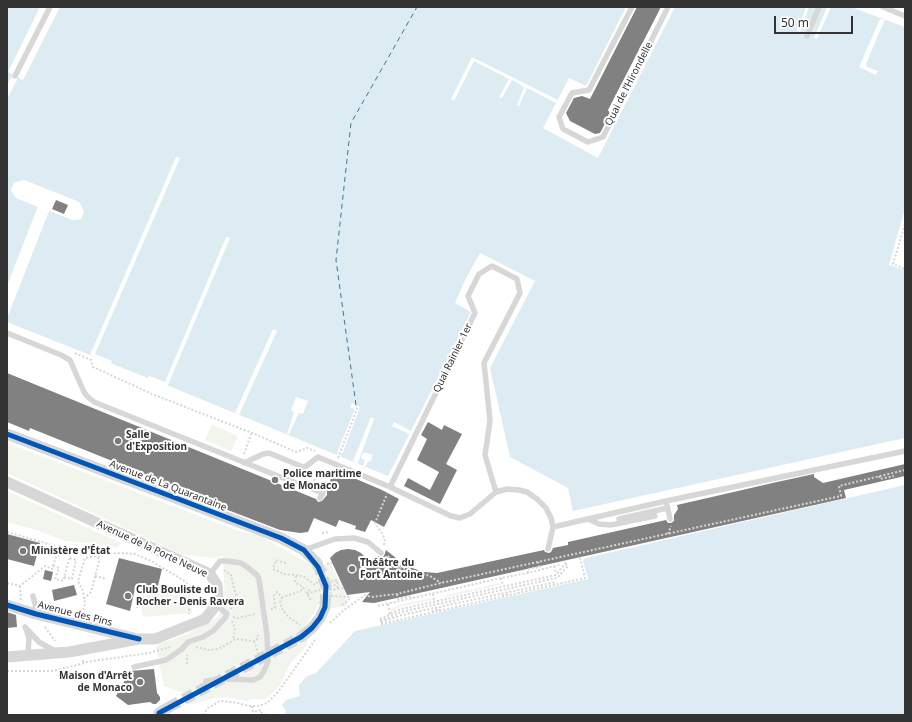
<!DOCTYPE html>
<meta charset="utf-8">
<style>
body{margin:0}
#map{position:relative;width:912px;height:722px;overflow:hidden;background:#fff;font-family:"Noto Sans",sans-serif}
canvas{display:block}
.frame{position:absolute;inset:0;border:8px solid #333;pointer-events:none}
.scale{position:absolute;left:774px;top:16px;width:79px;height:18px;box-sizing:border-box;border:2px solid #333;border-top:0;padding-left:5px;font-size:12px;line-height:14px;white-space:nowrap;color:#333;-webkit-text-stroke:3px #fff;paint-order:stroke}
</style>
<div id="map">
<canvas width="912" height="722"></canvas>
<div class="frame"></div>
<div class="scale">50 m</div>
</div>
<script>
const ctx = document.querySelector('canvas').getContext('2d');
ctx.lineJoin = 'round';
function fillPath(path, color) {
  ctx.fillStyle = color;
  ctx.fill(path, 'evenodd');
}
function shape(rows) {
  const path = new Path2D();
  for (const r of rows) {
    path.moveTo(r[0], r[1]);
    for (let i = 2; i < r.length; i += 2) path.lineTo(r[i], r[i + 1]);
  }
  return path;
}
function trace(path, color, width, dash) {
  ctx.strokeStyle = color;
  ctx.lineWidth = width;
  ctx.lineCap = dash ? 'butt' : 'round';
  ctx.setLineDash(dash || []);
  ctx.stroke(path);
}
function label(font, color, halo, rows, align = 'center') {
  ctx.font = font + ' "Noto Sans",sans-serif';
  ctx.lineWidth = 4;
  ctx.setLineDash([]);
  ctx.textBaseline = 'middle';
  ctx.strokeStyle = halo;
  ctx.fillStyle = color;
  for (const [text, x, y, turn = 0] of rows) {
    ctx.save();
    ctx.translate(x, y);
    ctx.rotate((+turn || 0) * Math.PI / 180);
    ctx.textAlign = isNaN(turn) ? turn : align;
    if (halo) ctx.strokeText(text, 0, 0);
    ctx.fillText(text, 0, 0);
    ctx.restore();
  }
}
const green = shape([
 [212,425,238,436,231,451,205,440],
 [7,443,241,532,259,535,314,567,331,563,345,593,348,606,333,608,319,604,303,631,308,638,307,645,289,665,281,683,274,692,265,699,252,699,246,701,227,697,215,698,188,705,187,694,164,686,156,647,161,642,175,639,191,632,218,617,225,604,223,556,213,558,181,554,7,473],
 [7,491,121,543,117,548,107,545,65,541,34,529,7,522],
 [500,583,500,585,446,597,446,595],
 [190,589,192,613,143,617,140,594],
 [431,598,431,600,399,607,391,612,390,610,399,605]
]);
const water = shape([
 [7,7,40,7,8,72,23,80,60,7,626,7,586,86,569,78,543,128,598,158,675,7,851,7,905,27,905,208,889,265,905,270,905,438,573,511,568,488,510,457,490,368,535,281,480,253,465,280,455,303,471,312,388,476,169,386,165,382,149,376,148,378,7,322,7,318,49,210,73,220,81,219,84,212,79,202,24,180,14,183,11,190,16,198,38,206,7,286],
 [905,485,905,715,285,715,286,711,282,705,286,700,300,696,299,685,307,676,316,673,355,631,588,579,583,560,586,558]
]);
const pier = shape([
 [806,7,809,7,800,32,797,31],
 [827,7,831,7,817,39,814,38],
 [880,19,885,19,866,64,867,67,878,71,876,75,859,67],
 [472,57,558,100,556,103,527,88,519,106,517,105,524,87,512,80,502,98,499,97,509,79,474,61,454,101,451,99],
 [14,75,17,77,17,80,7,99,7,85,11,77,12,78],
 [176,157,180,158,95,354,112,361,111,363,90,355],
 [24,180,79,202,84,212,81,219,73,220,49,211,7,318,7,313,47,209,49,208,73,218,79,217,81,212,78,204,24,182,16,184,13,190,17,196,39,205,40,207,9,287,7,288,38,207,16,198,11,190,14,183],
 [226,237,230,238,168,385,165,382],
 [273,329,277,331,239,415,235,413],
 [296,397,308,401,303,414,299,413,289,434,287,434,294,412,291,410],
 [352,403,360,407,343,452,340,456,337,455,338,450,355,409,350,407],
 [371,417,374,419,358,463,353,461],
 [394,422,411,431,409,434,392,426],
 [364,452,373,455,370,462,368,461,366,466,363,466,365,460,361,458]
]);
const ferry = shape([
 [356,405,336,260,351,123,417,7]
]);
const building = shape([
 [637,7,661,7,608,110,610,114,600,133,595,134,570,121,566,113,574,98,582,96,590,99],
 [56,200,68,205,64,214,52,209],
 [7,373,316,499,318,502,322,501,327,495,327,492,326,490,335,470,382,490,399,499,384,527,371,520,365,532,355,529,356,526,339,520,336,527,314,518,308,532,300,533,280,530,186,494,187,491,30,428,29,431,7,422],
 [428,422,442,430,444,425,462,434,446,464,457,470,440,504,404,486,408,478,430,490,439,472,417,460,427,439,421,435],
 [905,464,905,476,844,490,846,498,374,603,362,602,370,592,347,595,330,558,335,553,341,550,348,549,355,550,361,553,370,562,378,556,381,557,384,556,386,550,406,566,424,572,437,573,544,550,545,552,549,553,551,552,553,548,568,545,568,542,666,520,668,523,671,523,674,521,674,515,678,509,677,505,777,482,814,474,814,477,823,483],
 [7,534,40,543,34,566,7,559],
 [119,558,162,569,157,590,136,584,130,611,106,604],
 [45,570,53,572,51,581,43,579],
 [74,585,77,595,54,601,52,590],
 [7,612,16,615,17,627,7,628],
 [154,669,157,693,160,697,160,700,156,704,153,704,150,702,128,705,116,696,130,671]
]);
const streetTunnel = shape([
 [317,563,326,586,325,607],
 [169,707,301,637]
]);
const path = shape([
 [905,224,893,264,905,269],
 [75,353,91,360,93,367,152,394,252,433,296,452,307,448,315,451],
 [244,454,251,434],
 [338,458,357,409,356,405],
 [879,476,880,479,894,476],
 [314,481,317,474,326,478,330,469],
 [7,532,59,547,52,569,45,566,20,586,7,583],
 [322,533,329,532],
 [668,534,671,526],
 [384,545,385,541,383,535,375,523,387,494],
 [388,556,399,567,430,576,441,583],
 [286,563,276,560,273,569,284,574,303,576,315,585,327,568],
 [327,564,332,563],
 [53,566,59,568,55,579,63,581,72,549,64,546,61,556,57,555],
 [554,566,556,574],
 [224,570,231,575,234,589,238,598,231,609],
 [528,573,528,569,540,567,538,562],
 [324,575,326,577,322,582,323,584,337,580,338,589],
 [95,576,107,579],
 [64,577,72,579,76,560,70,558],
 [501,578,503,586],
 [20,586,21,600],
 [310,590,306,592,310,599,311,598],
 [307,594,338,584],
 [397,594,398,599,411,596,412,598],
 [433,594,434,602],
 [502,596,509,594,509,595],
 [282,597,280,603,283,611,290,618,300,625],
 [84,599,91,592,99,561,98,556],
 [388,604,390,614],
 [342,605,350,599,349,597,331,596,330,590,344,588],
 [378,606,501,578,528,573,559,565],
 [137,608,139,590,160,590,161,584],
 [271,609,275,608,274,595,277,592,282,597,296,593,304,589,302,586,297,584,295,582,296,576],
 [434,612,433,611,439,609,440,611],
 [82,614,85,604,83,591,78,581,85,558,107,554,124,553,135,554,151,561,183,580,190,586,189,614],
 [233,617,237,618,256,614],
 [380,619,401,609,556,575,567,561],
 [232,621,235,629,233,640],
 [380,621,401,612,557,578,568,566,565,564],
 [381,622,402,615,556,582],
 [330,623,344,610,365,595,371,597,397,594,441,583,841,496,839,486,905,470],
 [381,624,585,578,580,558],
 [45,627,55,641],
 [254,641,259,655],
 [196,647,210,650,218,649,236,639,254,641,257,640,258,635],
 [82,661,86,662,149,653,170,647],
 [187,664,187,655],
 [7,671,53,671,85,663],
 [252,706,253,712,261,710,262,715],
 [203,715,208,708,220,701,233,702,249,706,258,706,267,703,278,692,315,640],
 [265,715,267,714]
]);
const lane = shape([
 [632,7,589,90,572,93,559,117,563,129,588,142,603,137,668,7],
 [883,7,905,16],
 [807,36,819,7],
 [15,76,50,7],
 [7,333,61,355,70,360,84,392,87,396,94,402,288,480,318,457,390,487,451,516,460,518,470,514,496,492,507,489,519,490,527,492,537,499,546,508,551,518,553,527,548,549],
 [244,463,263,454,269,453,303,467],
 [288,480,323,493,320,498],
 [390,487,475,313,468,296,479,274,492,266,517,279,520,293,484,363,490,421,485,455,496,492],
 [667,505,670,519],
 [588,519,599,524,611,525,655,516],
 [619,519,667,508],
 [553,527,666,501,905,451],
 [304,550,335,539,354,538,368,542,381,553],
 [33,596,36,608,36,614],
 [25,627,39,642,55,651],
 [26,629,29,638,28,656],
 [134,667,166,660,182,649,188,642,203,637,213,631,225,618,227,614,216,605],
 [206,681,225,679,253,680,260,677,264,671,268,661,267,635,259,579,257,575,247,567,241,563,227,561,220,561,210,574]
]);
const street = shape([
 [7,434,281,538,304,550,317,563],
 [7,482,210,574,217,585,218,597,216,605,205,619,155,639,139,639,69,652,7,657],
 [7,605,36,614,134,638],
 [301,637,312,628,320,618,325,607],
 [159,713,169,707]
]);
const cycleway = shape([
 [7,434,281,538,304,550,318,567,326,586,325,607,320,618,312,628,301,637,159,713],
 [7,605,36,614,139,639]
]);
const markers = [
 [118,441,4,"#7a7a7a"],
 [275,480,4,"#7a7a7a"],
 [23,551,4,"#7a7a7a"],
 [352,569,4,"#7a7a7a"],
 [128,596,4,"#7a7a7a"],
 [140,682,4,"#7a7a7a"]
];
const streetNames = [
 ["Quai de l’Hirondelle",629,84,-63],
 ["Quai Rainier 1er",453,358,-64],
 ["Avenue de La Quarantaine",168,486,21],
 ["Avenue de la Porte Neuve",152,549,25],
 ["Avenue des Pins",75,614,14]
];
const poiNames = [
 ["Salle",126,435],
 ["d'Exposition",126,447],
 ["Police maritime",283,474],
 ["de Monaco",283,486],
 ["Ministère d'État",31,551],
 ["Théâtre du",360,563],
 ["Fort Antoine",360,575],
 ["Club Bouliste du",136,590],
 ["Rocher - Denis Ravera",136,602],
 ["Maison d'Arrêt",132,676,"right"],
 ["de Monaco",132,688,"right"]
];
fillPath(green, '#f1f5ed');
fillPath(water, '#ddebf3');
fillPath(pier, '#fff');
trace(ferry, '#3f7597', 1, [5, 4]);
fillPath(building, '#818181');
trace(streetTunnel, '#d6d6d6', 11, [11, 5.5]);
trace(path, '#d6d6d6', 2, [2, 2]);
trace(lane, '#d7d7d7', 5.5);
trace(street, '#d7d7d7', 11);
trace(cycleway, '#0057b8', 5);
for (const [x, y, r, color] of markers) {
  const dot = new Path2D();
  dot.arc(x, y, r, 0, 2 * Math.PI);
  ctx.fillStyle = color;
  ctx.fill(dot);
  trace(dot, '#fff', 1.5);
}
label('10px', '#333', '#fff', streetNames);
label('bold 10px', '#333', '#fff', poiNames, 'left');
</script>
